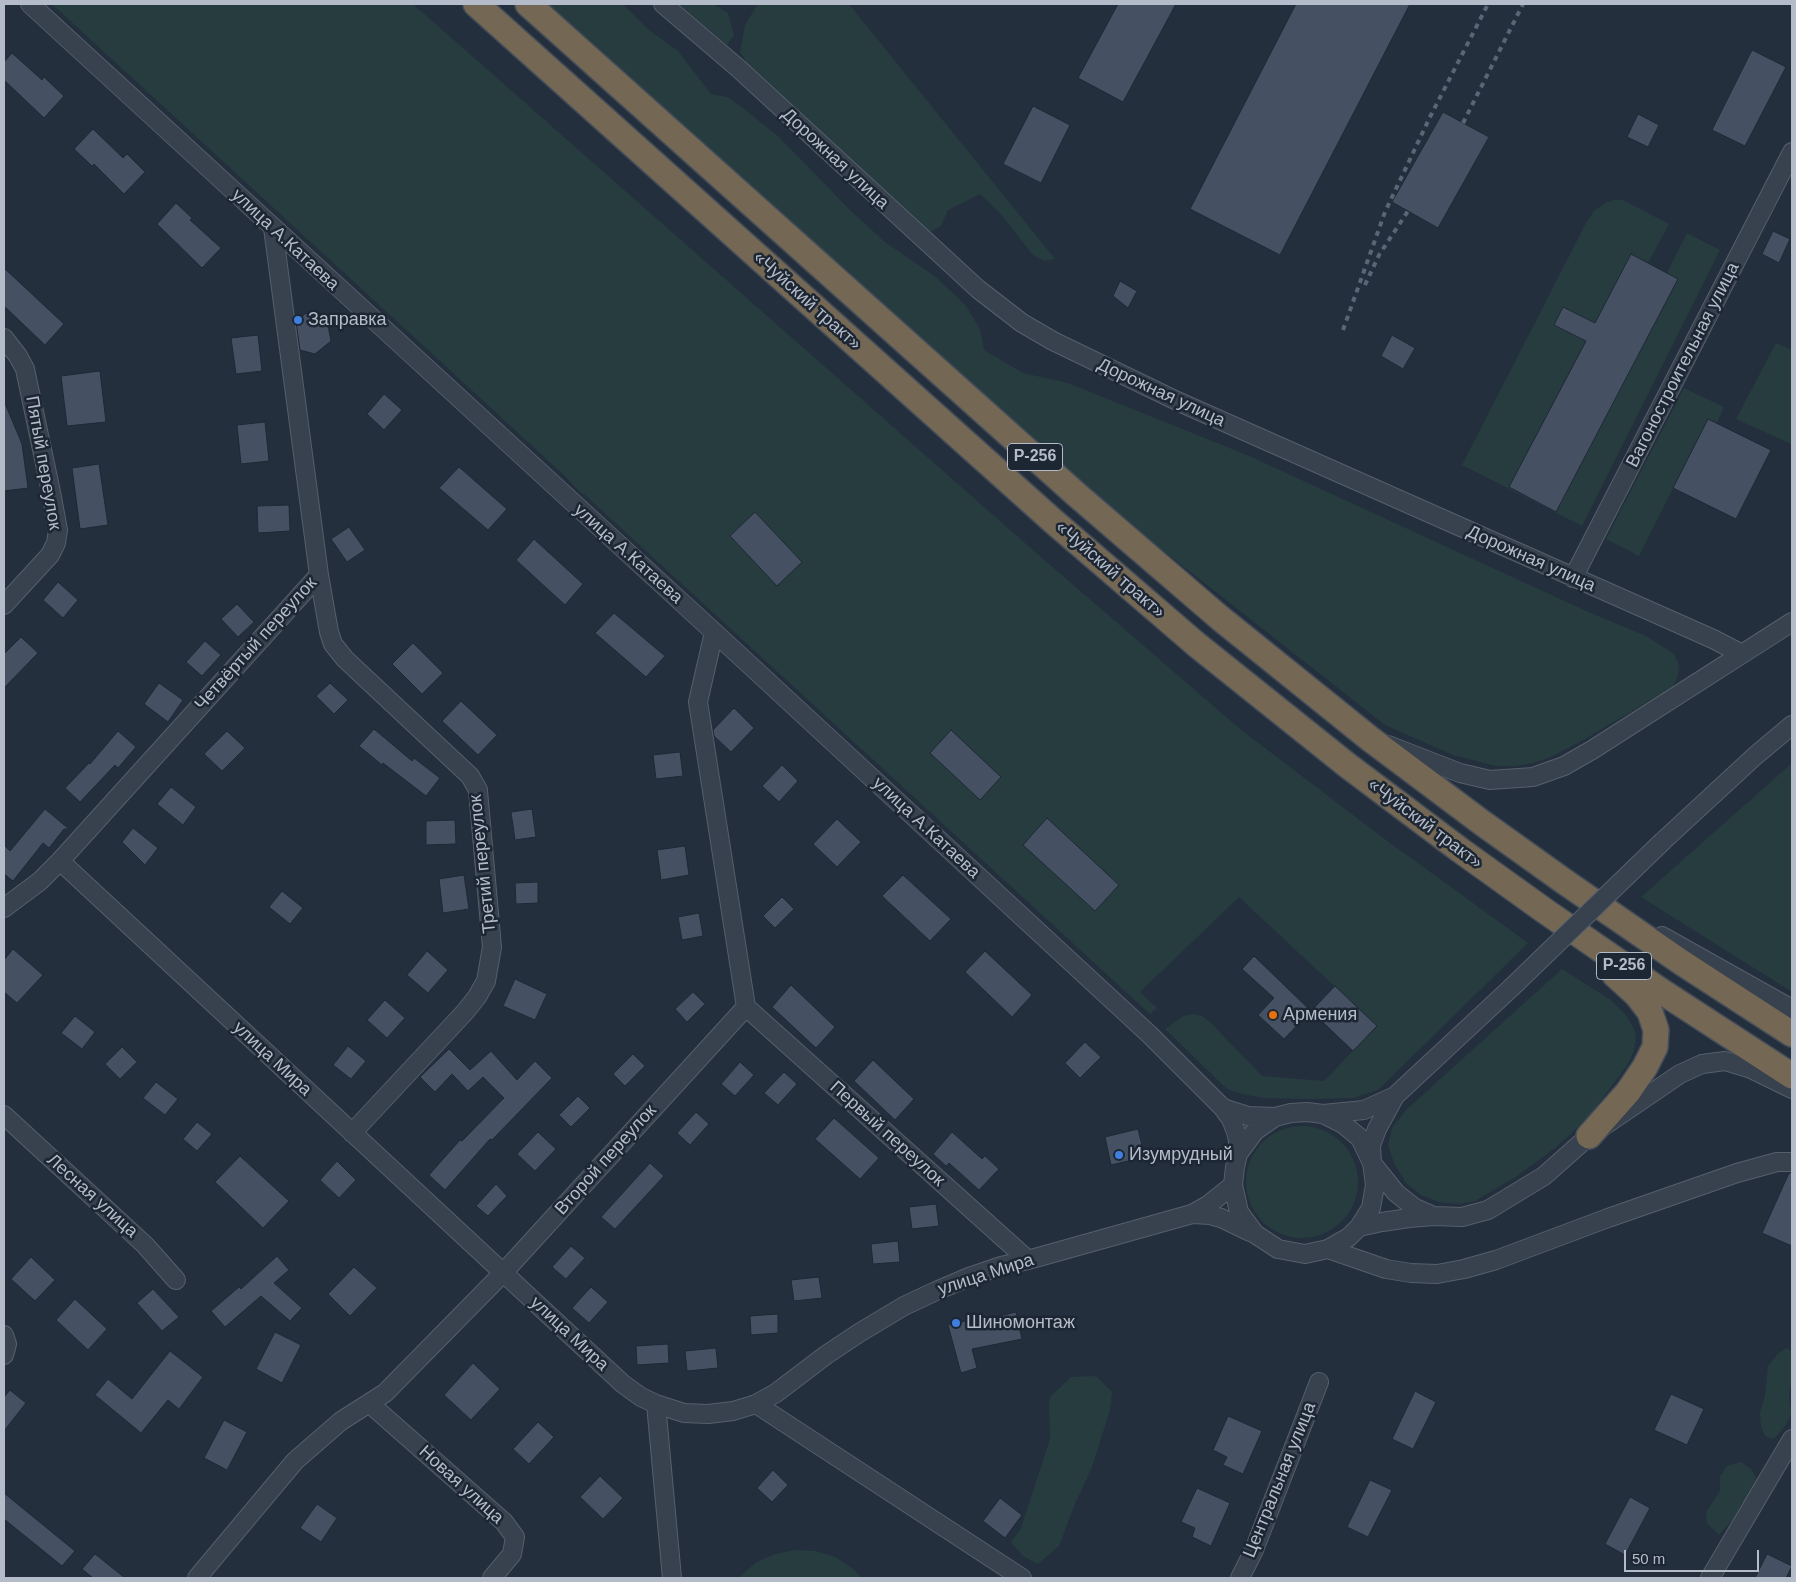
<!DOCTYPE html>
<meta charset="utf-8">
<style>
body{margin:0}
#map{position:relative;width:1796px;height:1582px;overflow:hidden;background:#242f3e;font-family:Arial,sans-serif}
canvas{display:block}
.frame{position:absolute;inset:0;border:5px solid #b4bcc9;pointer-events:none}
.scale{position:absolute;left:1624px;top:1550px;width:135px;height:22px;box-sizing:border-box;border:2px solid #b4bcc9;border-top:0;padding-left:6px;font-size:15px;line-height:18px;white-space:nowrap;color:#b4bcc9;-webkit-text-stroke:4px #1d2633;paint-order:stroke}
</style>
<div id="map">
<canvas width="1796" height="1582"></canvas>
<div class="frame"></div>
<div class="scale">50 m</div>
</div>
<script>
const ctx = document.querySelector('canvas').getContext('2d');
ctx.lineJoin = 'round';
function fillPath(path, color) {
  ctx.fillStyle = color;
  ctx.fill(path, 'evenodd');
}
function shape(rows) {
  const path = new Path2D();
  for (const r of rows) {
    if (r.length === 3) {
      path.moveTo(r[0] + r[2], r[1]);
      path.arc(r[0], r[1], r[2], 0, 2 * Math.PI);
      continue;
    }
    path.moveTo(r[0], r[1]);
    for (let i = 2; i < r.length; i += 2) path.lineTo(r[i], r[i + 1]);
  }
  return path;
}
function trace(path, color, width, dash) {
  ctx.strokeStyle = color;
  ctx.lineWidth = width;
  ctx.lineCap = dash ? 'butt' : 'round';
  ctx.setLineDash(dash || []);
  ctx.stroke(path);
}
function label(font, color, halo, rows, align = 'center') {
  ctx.font = font + ' Arial,sans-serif';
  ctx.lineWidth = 5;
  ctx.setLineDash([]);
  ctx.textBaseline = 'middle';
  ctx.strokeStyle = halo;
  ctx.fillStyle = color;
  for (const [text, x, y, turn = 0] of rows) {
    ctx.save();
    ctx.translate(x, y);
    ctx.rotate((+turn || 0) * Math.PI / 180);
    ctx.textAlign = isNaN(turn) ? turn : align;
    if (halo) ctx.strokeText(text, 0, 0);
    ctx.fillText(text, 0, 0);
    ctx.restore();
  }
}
const green = shape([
 [52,4,413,4,1034,551,1240,729,1382,837,1528,943,1378,1090,1353,1098,1308,1099,1265,1098,1241,1094,1227,1089,1165,1029,1183,1016,1192,1014,1202,1016,1209,1021,1262,1076,1324,1081,1377,1026,1239,897,1140,992,1157,1008,1150,1014,585,495,581,493,565,476],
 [543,4,621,4,625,6,650,31,678,51,711,94,727,97,739,105,778,136,852,212,885,242,936,277,966,306,980,329,984,350,1023,373,1068,383,1247,455,1584,610,1646,636,1673,653,1678,662,1679,671,1676,681,1671,688,1585,739,1551,757,1533,763,1515,766,1496,766,1453,755,1385,725,1062,471],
 [679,4,713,4,728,13,734,35,727,45],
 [758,4,849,4,1055,259,1044,261,1033,255,1000,213,980,194,948,210,941,226,930,232,747,63,740,52,745,25],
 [1614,200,1623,200,1669,224,1648,263,1667,273,1687,233,1720,250,1582,526,1462,465,1586,223,1594,211,1605,203],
 [1776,343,1792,350,1791,444,1736,419],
 [1684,388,1724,407,1717,423,1708,419,1639,556,1606,539],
 [1792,763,1792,992,1641,897],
 [1562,969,1611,1000,1626,1015,1634,1029,1636,1037,1634,1051,1627,1066,1593,1111,1572,1133,1555,1148,1517,1176,1475,1201,1459,1204,1439,1202,1421,1195,1406,1183,1394,1163,1388,1145,1392,1128,1406,1110],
 [1302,1182,56],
 [1786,1348,1792,1351,1792,1383,1790,1387,1789,1399,1791,1414,1786,1425,1774,1439,1765,1436,1761,1427,1760,1412,1765,1396,1768,1366,1779,1353],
 [1096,1376,1112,1392,1110,1410,1092,1467,1075,1504,1059,1546,1038,1564,1023,1556,1011,1542,1021,1528,1050,1439,1049,1407,1050,1397,1071,1377],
 [1741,1462,1751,1469,1757,1479,1751,1493,1741,1505,1736,1516,1719,1535,1707,1523,1706,1512,1720,1491,1720,1476,1727,1466],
 [795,1550,815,1551,835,1557,852,1568,862,1578,738,1578,757,1562,775,1554]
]);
const building = shape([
 [1118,4,1176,4,1123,102,1078,78,1118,4],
 [1296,4,1410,4,1280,255,1190,209,1296,4],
 [1752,50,1786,67,1745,146,1712,130,1752,50],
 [12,53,42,80,44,77,64,96,44,118,4,80,4,62,12,53],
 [1033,106,1070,125,1041,183,1003,164,1033,106],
 [1443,112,1489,137,1438,228,1392,202,1443,112],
 [1638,114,1659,125,1648,147,1627,137,1638,114],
 [93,129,123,158,127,154,145,172,124,194,94,164,92,166,74,149,93,129],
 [176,203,192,218,190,220,221,248,202,268,157,224,176,203],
 [1773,231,1790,239,1779,263,1762,254,1773,231],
 [1631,254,1678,279,1556,512,1509,487,1586,341,1554,325,1563,307,1595,323,1631,254],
 [4,268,64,324,45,345,4,306,4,268],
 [1120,281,1137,291,1128,308,1113,296,1120,281],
 [306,313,327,320,331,341,315,354,300,350,296,322,306,313],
 [258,335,262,371,236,374,231,338,258,335],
 [1392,335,1415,348,1403,369,1381,356,1392,335],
 [100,371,106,422,67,426,61,376,100,371],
 [384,394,402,410,384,430,367,414,384,394],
 [4,401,22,444,28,488,4,491,4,401],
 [1708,419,1771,450,1736,519,1673,488,1708,419],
 [265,422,269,461,241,464,237,425,265,422],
 [99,464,108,525,80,529,72,468,99,464],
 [459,467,507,509,488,530,439,488,459,467],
 [289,505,290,531,258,533,257,506,289,505],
 [755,512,802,562,777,586,730,536,755,512],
 [349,527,365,550,347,562,331,539,349,527],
 [534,539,583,584,565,605,516,560,534,539],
 [58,582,78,600,63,618,43,600,58,582],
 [237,604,254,622,238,637,221,619,237,604],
 [614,613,665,656,646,677,595,633,614,613],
 [21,637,38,653,4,688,4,654,21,637],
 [205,641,221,655,202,676,186,662,205,641],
 [413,643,443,673,422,694,392,664,413,643],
 [159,683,183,700,168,722,144,704,159,683],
 [330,683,348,700,334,714,316,696,330,683],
 [461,701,497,735,478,755,442,721,461,701],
 [734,708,754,728,731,752,714,736,713,730,734,708],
 [374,729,412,761,414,758,440,778,426,796,383,763,382,765,359,746,374,729],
 [951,730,1001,777,980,800,930,753,951,730],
 [118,731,136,747,118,768,115,765,80,802,65,788,89,763,90,764,118,731],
 [227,731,245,748,222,771,204,754,227,731],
 [680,752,683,776,656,779,653,755,680,752],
 [782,765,798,781,779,802,762,786,782,765],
 [171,787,196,807,183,825,157,804,171,787],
 [45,809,69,829,64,829,49,848,43,843,13,881,4,874,4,845,10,851,45,809],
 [532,809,536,837,515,840,511,812,532,809],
 [1047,818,1119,885,1095,911,1023,845,1047,818],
 [837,819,861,842,837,867,813,844,837,819],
 [455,820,456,844,426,845,426,821,455,820],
 [133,828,158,848,145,865,122,842,133,828],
 [685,846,689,875,661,880,657,850,685,846],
 [464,875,469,909,443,913,439,879,464,875],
 [903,875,951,919,930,941,882,896,903,875],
 [538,882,538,903,516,904,515,883,538,882],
 [282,891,303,908,290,924,269,907,282,891],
 [782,897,794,909,775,928,763,916,782,897],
 [699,913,703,936,682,940,678,917,699,913],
 [13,949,43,975,17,1003,4,992,4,960,13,949],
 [427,951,448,970,428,993,407,975,427,951],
 [985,951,1032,995,1012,1017,965,972,985,951],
 [1254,956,1311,1011,1284,1039,1258,1015,1274,998,1242,969,1254,956],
 [515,979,547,994,535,1020,503,1006,515,979],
 [791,985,835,1027,816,1048,772,1007,791,985],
 [1335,986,1377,1026,1353,1051,1311,1011,1335,986],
 [693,992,705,1004,687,1022,675,1009,693,992],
 [385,1000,405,1018,387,1038,367,1020,385,1000],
 [75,1016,95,1032,82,1049,61,1033,75,1016],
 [1085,1042,1101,1057,1080,1078,1065,1063,1085,1042],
 [348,1046,366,1061,351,1079,333,1065,348,1046],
 [122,1047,137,1062,120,1079,105,1064,122,1047],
 [449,1049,470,1070,491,1051,517,1080,535,1061,552,1078,492,1140,490,1139,445,1190,429,1175,460,1140,462,1141,504,1098,483,1077,468,1091,452,1074,435,1092,420,1077,449,1049],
 [633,1054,645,1066,625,1086,613,1074,633,1054],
 [873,1060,914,1099,895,1120,854,1081,873,1060],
 [740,1062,754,1075,735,1096,721,1084,740,1062],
 [784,1072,797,1084,778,1105,764,1093,784,1072],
 [156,1082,178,1099,165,1115,143,1098,156,1082],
 [578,1096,590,1108,571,1127,559,1115,578,1096],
 [696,1112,709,1124,690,1145,677,1133,696,1112],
 [834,1118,879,1158,860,1179,815,1139,834,1118],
 [197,1122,212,1134,197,1151,183,1139,197,1122],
 [1138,1129,1145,1157,1111,1165,1105,1137,1138,1129],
 [538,1132,556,1149,535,1171,517,1154,538,1132],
 [952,1132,982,1159,985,1156,999,1169,979,1190,949,1163,946,1166,933,1154,952,1132],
 [240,1156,289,1201,263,1228,215,1182,240,1156],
 [337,1161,356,1180,339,1198,320,1180,337,1161],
 [650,1163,664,1176,615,1229,601,1217,650,1163],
 [1789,1173,1792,1173,1792,1246,1762,1233,1789,1173],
 [496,1184,507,1196,488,1216,476,1206,496,1184],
 [936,1204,939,1226,912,1229,909,1207,936,1204],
 [898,1241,900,1262,873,1264,871,1244,898,1241],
 [571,1246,585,1258,566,1279,552,1267,571,1246],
 [277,1256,289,1270,274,1283,302,1308,290,1321,261,1296,225,1327,211,1311,239,1287,241,1289,277,1256],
 [31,1257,55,1280,35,1301,11,1279,31,1257],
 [354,1267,377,1288,350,1316,328,1294,354,1267],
 [819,1277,822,1298,794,1301,791,1280,819,1277],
 [591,1287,608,1302,589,1323,572,1308,591,1287],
 [153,1289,179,1317,162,1331,137,1303,153,1289],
 [75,1299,107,1329,88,1350,56,1320,75,1299],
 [1016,1312,1022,1339,972,1349,977,1368,961,1373,948,1325,965,1321,966,1324,1016,1312],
 [778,1314,778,1333,751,1335,750,1316,778,1314],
 [275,1332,301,1345,282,1383,256,1369,275,1332],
 [668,1344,669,1363,637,1365,636,1346,668,1344],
 [716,1348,718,1368,687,1371,685,1351,716,1348],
 [170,1351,203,1377,179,1409,168,1400,141,1433,95,1395,108,1379,132,1399,170,1351],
 [473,1363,500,1389,471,1420,444,1395,473,1363],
 [10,1390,26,1403,4,1431,4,1397,10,1390],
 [1415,1391,1436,1402,1413,1449,1392,1439,1415,1391],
 [1671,1394,1704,1409,1687,1445,1654,1430,1671,1394],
 [1228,1416,1262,1431,1243,1474,1223,1465,1227,1457,1213,1450,1228,1416],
 [224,1420,247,1432,227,1470,204,1458,224,1420],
 [538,1422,554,1437,529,1464,513,1449,538,1422],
 [773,1470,788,1485,772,1502,757,1488,773,1470],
 [600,1476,623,1498,603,1519,580,1497,600,1476],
 [1370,1480,1392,1490,1368,1537,1347,1527,1370,1480],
 [1197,1488,1230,1503,1211,1546,1192,1537,1195,1528,1181,1522,1197,1488],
 [4,1493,75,1551,62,1566,4,1519,4,1493],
 [1630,1497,1650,1508,1625,1555,1605,1544,1630,1497],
 [1000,1498,1022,1515,1005,1538,983,1521,1000,1498],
 [317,1504,337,1518,321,1542,300,1528,317,1504],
 [95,1554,125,1578,93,1578,82,1569,95,1554],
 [1767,1554,1792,1566,1786,1578,1755,1578,1767,1554]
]);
const minor = shape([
 [30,4,714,632,1150,1035,1223,1108,1231,1119,1236,1132,1238,1140,1238,1154],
 [663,4,738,68,978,289,1022,323,1053,341,1177,401,1713,639,1742,654],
 [273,228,319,575,329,632,333,644,345,659,470,776,478,790,479,802,492,947,486,981,477,997,464,1013,352,1133],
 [4,338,18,356,25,369,51,492,58,530,56,543,50,555,4,605],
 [1573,578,1792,152],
 [714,632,698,702,746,1007],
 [1388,745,1460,773,1490,780,1533,777,1564,766,1592,750,1792,622],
 [1663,841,1755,756,1792,725],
 [60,861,623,1384,641,1397,656,1404,684,1413,708,1414,733,1411,756,1404,776,1393,826,1355,859,1333,904,1306,936,1291,969,1277,1001,1266,1028,1260,1192,1214,1208,1205,1233,1185],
 [4,908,40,881,60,861,319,575],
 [1662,936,1792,1009],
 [746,1007,1028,1260],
 [1223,1108,1248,1116,1275,1117],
 [1323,1114,1343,1124,1360,1138,1372,1163,1375,1185,1371,1208,1359,1227,1349,1237,1328,1249,1305,1254,1278,1249,1255,1234,1239,1212,1233,1185,1235,1167,1238,1154,1255,1131,1275,1117,1291,1113,1307,1112,1323,1114,1364,1110,1395,1096],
 [4,1115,145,1245,176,1280],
 [1192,1214,1210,1215,1221,1218,1250,1232],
 [1431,1215,1415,1208,1396,1193,1372,1163,1371,1145,1377,1129,1395,1096,1511,988],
 [1359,1227,1382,1222,1409,1218,1434,1216,1462,1217,1488,1210,1544,1176,1589,1136,1680,1074,1702,1064,1725,1061,1751,1069,1792,1089],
 [1328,1249,1386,1269,1411,1273,1437,1274,1464,1269,1496,1260,1608,1218,1737,1173,1777,1162,1792,1162],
 [4,1335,7,1344,4,1355],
 [369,1403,504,1522,515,1537,512,1554,492,1578],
 [656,1404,672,1578],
 [756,1404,1022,1578],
 [197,1578,295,1461,341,1421,385,1393,503,1273,746,1007],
 [1240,1578,1254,1550,1319,1382],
 [1710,1578,1792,1439]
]);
const highway = shape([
 [476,4,1053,521,1197,645,1347,765,1460,850,1545,911,1661,991,1792,1076],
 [528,4,1077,495,1220,618,1369,738,1481,822,1565,882,1681,962,1792,1034],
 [1589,1136,1628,1092,1645,1067,1655,1047,1656,1030,1650,1012,1637,995,1615,975]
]);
const rail = shape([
 [1463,123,1523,4],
 [1365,285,1379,255,1408,211],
 [1343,330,1385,212,1430,117,1488,4]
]);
const minorBridge = shape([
 [1511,988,1663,841]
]);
const markers = [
 [298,320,5,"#3f7fe0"],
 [1273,1015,5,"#e8710a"],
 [1119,1155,5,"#3f7fe0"],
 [956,1323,5,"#3f7fe0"]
];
const shields = [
 [1035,457,55],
 [1624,966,55]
];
const shieldNames = [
 ["Р-256",1035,457],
 ["Р-256",1624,966]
];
const streetNames = [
 ["Дорожная улица",835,159,43],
 ["улица А.Катаева",285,240,43],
 ["«Чуйский тракт»",807,301,42],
 ["Вагоностроительная улица",1683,365,-63],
 ["Дорожная улица",1161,393,25],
 ["Пятый переулок",43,463,80],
 ["улица А.Катаева",628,554,42],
 ["Дорожная улица",1531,559,24],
 ["«Чуйский тракт»",1110,570,41],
 ["Четвёртый переулок",256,644,-48],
 ["«Чуйский тракт»",1425,824,37],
 ["улица А.Катаева",926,828,43],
 ["Третий переулок",483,864,-96],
 ["улица Мира",272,1059,43],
 ["Первый переулок",887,1134,42],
 ["Второй переулок",606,1160,-48],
 ["Лесная улица",92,1196,42],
 ["улица Мира",986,1275,-18],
 ["улица Мира",569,1334,43],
 ["Центральная улица",1280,1480,-68],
 ["Новая улица",461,1485,42]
];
const poiNames = [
 ["Заправка",308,320],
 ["Армения",1283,1015],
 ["Изумрудный",1129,1155],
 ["Шиномонтаж",966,1323]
];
fillPath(green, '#263c3f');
fillPath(building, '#455162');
trace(building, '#1f2835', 1);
trace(minor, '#565f6c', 20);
trace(highway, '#434c59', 28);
trace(minor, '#38414e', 18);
trace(highway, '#746855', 25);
trace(rail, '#5a6575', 4, [5, 5]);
trace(minorBridge, '#565f6c', 20, []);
trace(minorBridge, '#38414e', 18);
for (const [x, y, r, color] of markers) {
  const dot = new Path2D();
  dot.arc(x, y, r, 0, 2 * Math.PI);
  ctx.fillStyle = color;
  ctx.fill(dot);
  trace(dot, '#1d2633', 2);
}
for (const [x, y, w] of shields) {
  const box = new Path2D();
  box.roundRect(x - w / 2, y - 13.5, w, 27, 4);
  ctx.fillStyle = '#1d2633';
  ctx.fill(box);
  trace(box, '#b4bcc9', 1);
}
label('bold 16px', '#b4bcc9', null, shieldNames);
label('18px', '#b4bcc9', '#1d2633', streetNames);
label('18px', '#b4bcc9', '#1d2633', poiNames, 'left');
</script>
